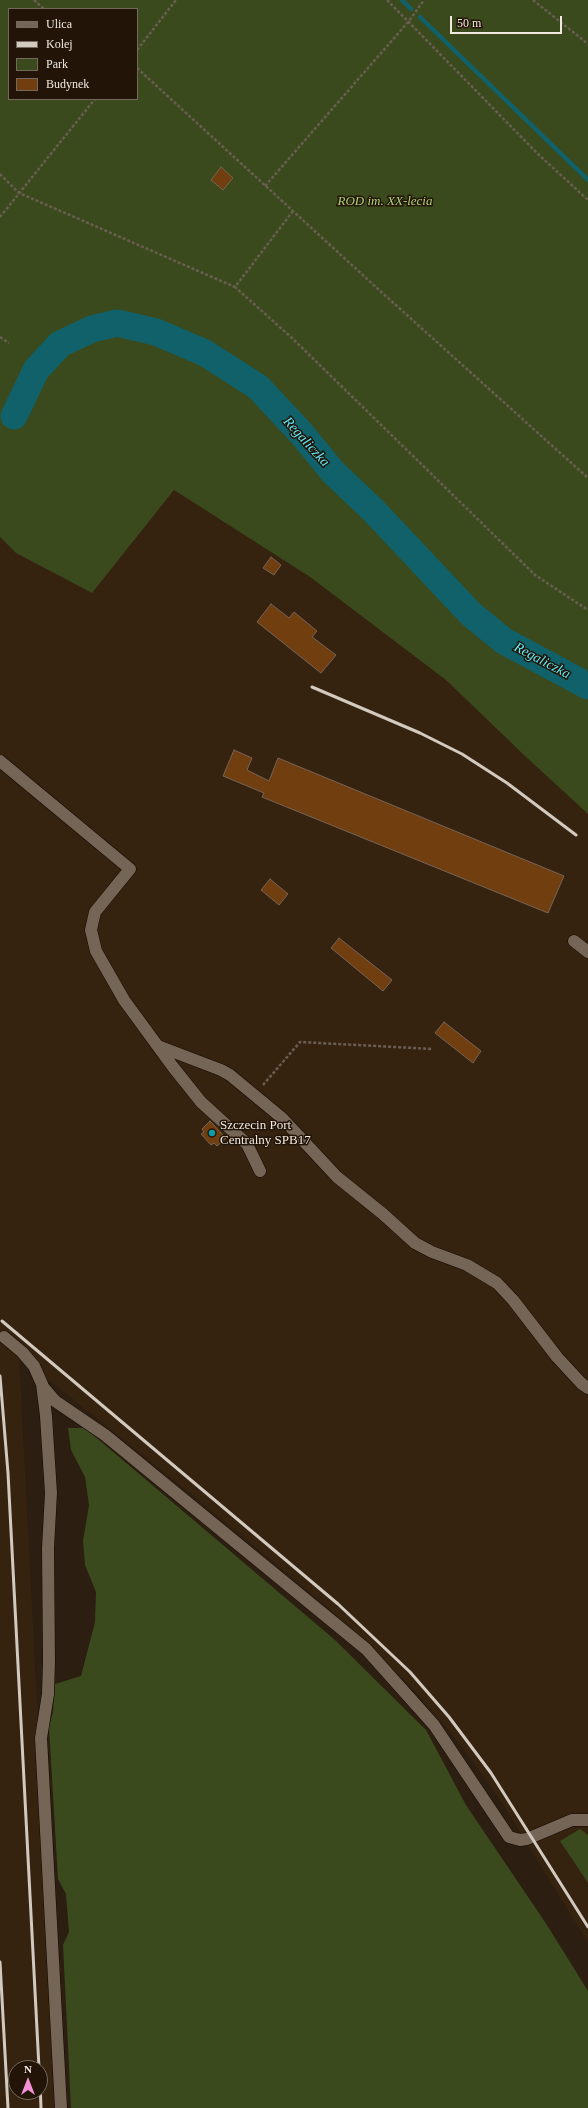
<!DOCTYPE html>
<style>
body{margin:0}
#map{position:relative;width:588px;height:2108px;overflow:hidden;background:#2c1e11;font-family:Georgia,serif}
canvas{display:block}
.legend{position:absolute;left:8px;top:8px;width:130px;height:92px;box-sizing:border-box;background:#221508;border:1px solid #75695e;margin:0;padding:5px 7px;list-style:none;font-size:12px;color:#f1e8df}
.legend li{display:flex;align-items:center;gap:8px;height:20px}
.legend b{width:20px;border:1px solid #75695e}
.north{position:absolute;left:8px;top:2060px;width:40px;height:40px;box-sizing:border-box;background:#221508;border:1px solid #75695e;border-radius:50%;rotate:0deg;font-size:11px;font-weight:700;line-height:16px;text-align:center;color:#f1e8df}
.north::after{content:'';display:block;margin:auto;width:14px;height:18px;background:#f391d6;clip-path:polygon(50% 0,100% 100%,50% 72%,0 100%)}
.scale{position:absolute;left:450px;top:16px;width:112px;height:18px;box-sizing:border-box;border:2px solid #f1e8df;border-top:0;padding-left:5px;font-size:12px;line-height:14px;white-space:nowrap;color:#f1e8df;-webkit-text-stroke:3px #221508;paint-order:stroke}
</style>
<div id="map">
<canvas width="588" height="2108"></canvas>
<ul class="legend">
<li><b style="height:5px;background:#756556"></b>Ulica</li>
<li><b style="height:5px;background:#d2c9bf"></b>Kolej</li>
<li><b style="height:11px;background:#3a4a1d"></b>Park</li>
<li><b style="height:11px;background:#713e0f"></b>Budynek</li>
</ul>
<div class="north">N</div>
<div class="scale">50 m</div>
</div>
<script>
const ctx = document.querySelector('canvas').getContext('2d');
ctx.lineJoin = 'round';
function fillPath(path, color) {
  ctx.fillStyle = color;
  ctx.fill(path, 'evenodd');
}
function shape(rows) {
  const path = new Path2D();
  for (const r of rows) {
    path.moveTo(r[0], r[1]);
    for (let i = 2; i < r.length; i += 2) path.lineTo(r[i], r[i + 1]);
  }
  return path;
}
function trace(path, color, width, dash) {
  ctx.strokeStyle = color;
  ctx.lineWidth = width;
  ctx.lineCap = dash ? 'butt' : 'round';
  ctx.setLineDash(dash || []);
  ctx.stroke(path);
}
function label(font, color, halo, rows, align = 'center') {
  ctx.font = font + ' Georgia,serif';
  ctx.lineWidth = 3;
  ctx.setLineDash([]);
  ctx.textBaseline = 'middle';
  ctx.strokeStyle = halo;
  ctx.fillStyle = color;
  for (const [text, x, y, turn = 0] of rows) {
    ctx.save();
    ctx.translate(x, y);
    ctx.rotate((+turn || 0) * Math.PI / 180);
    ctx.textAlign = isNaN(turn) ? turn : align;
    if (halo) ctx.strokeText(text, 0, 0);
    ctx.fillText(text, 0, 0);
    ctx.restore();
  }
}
const built = shape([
 [174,490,310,577,446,680,525,756,588,814,588,1943,499,1798,459,1743,414,1690,370,1645,318,1599,180,1485,19,1356,58,2108,0,2108,0,537,16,553,92,593],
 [16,2068,40,2068,40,2092,16,2092]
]);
const green = shape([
 [0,0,588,0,588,814,525,756,446,680,310,577,174,490,92,593,16,553,0,537],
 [9,9,137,9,137,99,9,99],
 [68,1428,85,1428,335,1640,426,1730,466,1805,547,1925,588,1991,588,2108,71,2108,63,1945,69,1932,66,1894,58,1879,49,1727,53,1712,55,1684,81,1676,95,1622,96,1592,85,1565,83,1541,89,1505,85,1477,71,1450],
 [580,1829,588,1835,588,1883,560,1841]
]);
const stream = shape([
 [402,0,411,9],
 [420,17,588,180]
]);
const river = shape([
 [14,416,36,370,60,344,92,329,117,323,156,332,205,353,258,387,301,433,333,472,374,511,471,614,504,641,588,686]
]);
const building = shape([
 [221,167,233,178,223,190,211,180,221,167],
 [271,557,281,565,274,575,263,568,271,557],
 [271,604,289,618,294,612,317,631,312,637,336,655,321,673,257,622,271,604],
 [234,750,252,758,247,770,269,781,278,758,564,876,548,913,262,797,264,793,223,776,234,750],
 [270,879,288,894,279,905,261,890,270,879],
 [339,938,392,980,383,991,331,948,339,938],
 [444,1022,481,1051,473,1063,435,1033,444,1022],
 [210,1121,226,1138,217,1146,214,1143,211,1145,201,1134,204,1132,202,1129,210,1121]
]);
const path = shape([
 [34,0,44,9],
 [387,0,538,154,588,200],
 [533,0,588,44],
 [137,50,176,0],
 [137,68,378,289,588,478],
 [0,174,19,193,235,287],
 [265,186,409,21,424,0],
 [293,211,235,287,292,338,535,575,588,610],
 [0,217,95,99],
 [0,337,9,343],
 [263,1085,300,1042,433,1049]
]);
const minor = shape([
 [0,761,130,869,95,912,91,930,96,951,124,1000,173,1067,201,1102,247,1144,260,1171],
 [574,941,588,952],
 [158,1046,221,1070,230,1075,282,1118,337,1177,383,1214,415,1243,432,1252,467,1265,497,1283,513,1300,557,1357,581,1383,588,1388],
 [4,1337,22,1352,34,1366,42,1384,46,1416,51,1493,48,1548,49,1661,48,1694,41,1738,61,2108],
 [43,1387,55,1401,105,1435,366,1649,434,1725,509,1837,520,1840,527,1839,572,1820,588,1820]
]);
const rail = shape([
 [312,687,420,733,462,754,507,783,576,835],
 [2,1321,338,1604,410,1672,449,1717,491,1773,588,1927],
 [0,1376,8,1473,39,2068],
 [0,1962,8,2108],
 [40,2080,41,2108]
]);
const markers = [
 [212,1133,4,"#0f9aa8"]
];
const parkNames = [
 ["ROD im. XX-lecia",385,202]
];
const poiNames = [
 ["Szczecin Port",220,1126],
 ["Centralny SPB17",220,1141]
];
const waterNames = [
 ["Regaliczka",306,442,48],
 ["Regaliczka",542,661,28]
];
fillPath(built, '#352310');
fillPath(green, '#3a4a1d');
trace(stream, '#11616a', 4.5);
trace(river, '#11616a', 27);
fillPath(building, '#713e0f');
trace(building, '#766457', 1);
trace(minor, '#140801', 13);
trace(path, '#6a5e52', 2.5, [3, 2]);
trace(minor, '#756556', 12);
trace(rail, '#d2c9bf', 3);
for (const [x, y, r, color] of markers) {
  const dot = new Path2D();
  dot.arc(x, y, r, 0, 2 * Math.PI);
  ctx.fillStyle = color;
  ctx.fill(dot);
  trace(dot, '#221508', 1.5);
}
label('italic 13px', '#b0d178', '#221508', parkNames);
label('13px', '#f1e8df', '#221508', poiNames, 'left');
label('italic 14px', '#5ee9fa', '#221508', waterNames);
</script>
